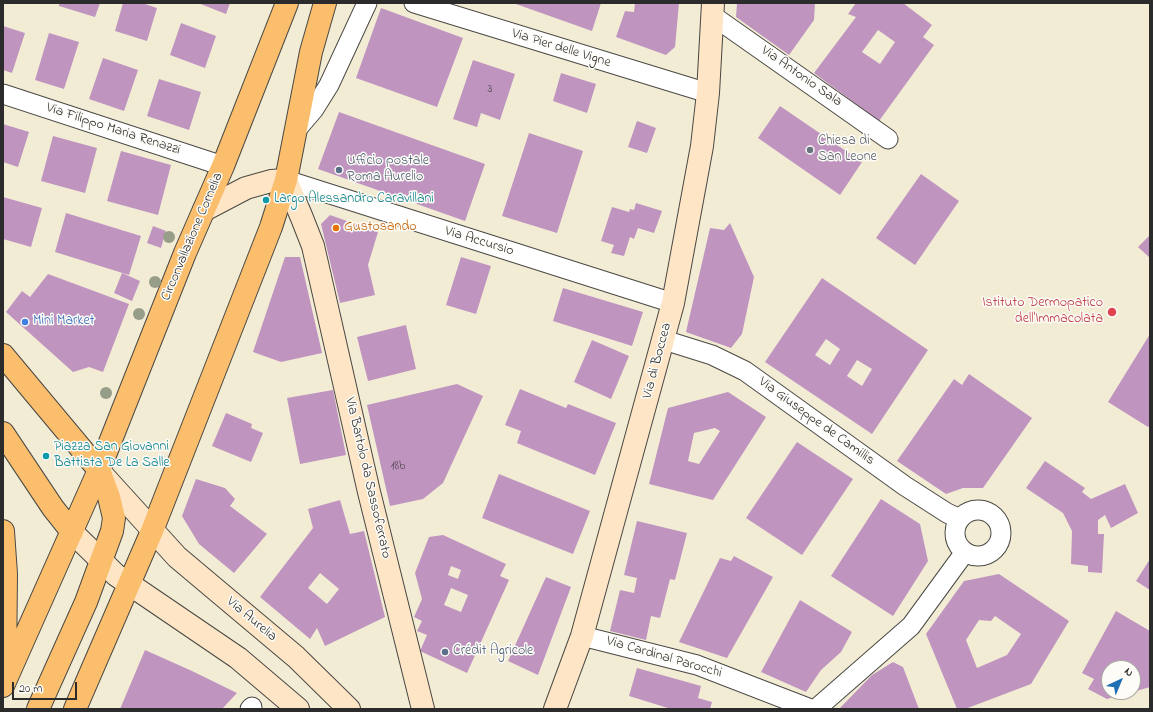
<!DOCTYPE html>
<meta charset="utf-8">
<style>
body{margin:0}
#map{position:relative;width:1153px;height:712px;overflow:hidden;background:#f3ecd5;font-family:"Indie Flower",sans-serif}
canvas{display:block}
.frame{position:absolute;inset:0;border:4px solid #2b2b2b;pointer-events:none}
.north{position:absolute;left:1101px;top:660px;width:40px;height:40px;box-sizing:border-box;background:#fdfcf7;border:1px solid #a9a8a5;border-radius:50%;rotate:44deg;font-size:11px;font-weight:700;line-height:16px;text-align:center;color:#2b2b2b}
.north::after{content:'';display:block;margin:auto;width:14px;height:18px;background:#1f6fb2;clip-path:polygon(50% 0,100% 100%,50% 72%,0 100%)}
.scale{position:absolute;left:12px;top:682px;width:65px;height:18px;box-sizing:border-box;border:2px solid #2b2b2b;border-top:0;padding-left:5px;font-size:12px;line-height:14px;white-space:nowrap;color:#2b2b2b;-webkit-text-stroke:3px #fdfcf7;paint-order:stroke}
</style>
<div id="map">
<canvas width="1153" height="712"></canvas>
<div class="frame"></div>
<div class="north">N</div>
<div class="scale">20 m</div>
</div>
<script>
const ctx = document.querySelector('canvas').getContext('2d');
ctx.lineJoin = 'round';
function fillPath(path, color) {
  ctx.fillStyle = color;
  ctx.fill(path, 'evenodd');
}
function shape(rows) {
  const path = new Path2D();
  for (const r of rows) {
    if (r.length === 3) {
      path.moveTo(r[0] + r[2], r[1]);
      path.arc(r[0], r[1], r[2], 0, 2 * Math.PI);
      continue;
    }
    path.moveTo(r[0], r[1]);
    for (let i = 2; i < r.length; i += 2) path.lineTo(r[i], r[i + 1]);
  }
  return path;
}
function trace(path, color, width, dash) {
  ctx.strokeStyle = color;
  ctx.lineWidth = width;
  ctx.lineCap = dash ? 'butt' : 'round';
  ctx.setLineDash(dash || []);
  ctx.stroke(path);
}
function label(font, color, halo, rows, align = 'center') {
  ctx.font = font + ' "Indie Flower",sans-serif';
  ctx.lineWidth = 3;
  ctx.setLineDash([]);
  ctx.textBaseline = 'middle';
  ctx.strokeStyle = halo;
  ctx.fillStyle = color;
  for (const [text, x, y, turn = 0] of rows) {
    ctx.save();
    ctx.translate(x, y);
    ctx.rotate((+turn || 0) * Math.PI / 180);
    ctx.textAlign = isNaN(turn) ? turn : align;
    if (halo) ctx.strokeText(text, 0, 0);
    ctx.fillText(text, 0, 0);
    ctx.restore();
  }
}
const building = shape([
 [59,3,100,3,95,17,59,6],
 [123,3,142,3,157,8,147,41,115,31],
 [198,3,230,3,226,14],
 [513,3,601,3,592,31],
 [635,3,679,3,675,47,666,55,616,37,625,11,634,12],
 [737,3,815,3,814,20,789,55,736,17],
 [856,3,903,3,932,25,923,37,934,45,879,121,814,73,856,17,848,14],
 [878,30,895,42,880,64,862,52],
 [381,8,463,38,437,107,356,78],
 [181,23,216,36,205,68,170,55],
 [3,26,25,33,12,73,3,70],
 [49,33,79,42,64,89,35,80],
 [103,58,138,70,124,111,89,99],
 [473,60,515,74,500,120,481,113,477,127,453,119],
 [561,73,596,84,587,113,553,101],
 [159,79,201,92,189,130,147,116],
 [780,106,862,162,840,195,758,138],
 [339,112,485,164,465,221,318,169],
 [637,121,656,128,647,153,628,147],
 [3,124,29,132,18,167,3,162],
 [529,133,583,151,557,233,502,216],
 [53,136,97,148,85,193,41,181],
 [121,151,171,165,158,215,107,201],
 [921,174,959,201,915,265,876,238],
 [3,197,42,208,31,247,3,239],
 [636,203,662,211,654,233,638,228,634,239,630,237,624,256,611,253,614,245,601,241,612,207,629,212,630,209,634,210],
 [66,213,141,236,129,275,55,252],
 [330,215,378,232,368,265,375,295,340,303,321,224],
 [730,223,754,277,742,334,731,348,686,332,710,228,724,230],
 [153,226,166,231,161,248,147,243],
 [1150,235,1150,258,1138,247],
 [285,257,300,257,322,353,281,362,253,352],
 [461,257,491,266,476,314,446,305],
 [122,273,140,281,132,301,114,293],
 [48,274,129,304,103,372,89,367,73,372,6,312,22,291,30,297],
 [822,278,928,350,872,434,765,362],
 [826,339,840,349,830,365,815,355],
 [857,360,872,369,862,386,847,376],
 [563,288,643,312,632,346,553,321],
 [406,325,416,369,368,381,357,337],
 [1150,334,1150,425,1148,427,1108,402],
 [592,340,629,356,611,399,574,382],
 [969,374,1032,418,983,488,963,488,946,494,897,461,954,379,962,385],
 [457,384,483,396,443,483,423,499,390,506,367,405],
 [520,389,566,408,568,404,616,423,595,475,517,443,521,431,505,425],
 [333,390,346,455,300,464,287,398],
 [728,392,766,417,713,500,649,484,668,408],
 [715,428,720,431,699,464,688,461,694,433],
 [226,413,252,424,251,428,263,433,251,462,212,446],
 [797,442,853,479,802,555,746,518],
 [1045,461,1085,488,1082,492,1091,499,1125,484,1138,513,1111,528,1105,515,1098,520,1098,534,1104,534,1102,573,1088,572,1088,566,1071,564,1072,531,1063,513,1026,488],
 [499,474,590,511,573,554,482,518],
 [196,479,225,488,235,499,230,506,267,534,234,573,199,544,182,516],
 [881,499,920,524,928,561,893,616,831,576],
 [340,500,350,534,364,531,385,617,325,646,317,628,310,639,260,597,313,528,308,509],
 [320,573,339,589,327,604,308,588],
 [637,521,687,533,675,580,670,579,660,618,651,616,646,640,610,631,620,590,634,593,637,578,624,575],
 [443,535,506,564,500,576,509,580,467,673,420,651,427,635,417,631,422,621,414,617,422,599,415,573,429,537],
 [451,566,461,570,458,579,448,575],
 [451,588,468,595,461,612,444,605],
 [734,556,773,577,727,658,679,642,720,558,731,561],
 [1150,559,1150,590,1136,581],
 [999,574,1069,621,1031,684,965,709,957,709,926,634,964,581],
 [995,616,1021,634,1007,655,977,668,966,640,979,620,991,621],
 [546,577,571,587,538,675,508,661],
 [800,600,852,632,841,652,821,670,806,692,761,672],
 [1116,611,1150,631,1150,687,1133,692,1133,668,1109,668,1109,692,1130,692,1107,699,1088,689,1094,679,1082,673],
 [145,650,192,671,237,693,222,709,120,709],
 [893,662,903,667,919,709,839,709,872,675],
 [637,668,701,686,698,698,712,702,710,709,671,709,629,696]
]);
const street = shape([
 [414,3,708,93],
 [713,16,888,139],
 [3,94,223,166],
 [297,129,314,109,329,85,367,3],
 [286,180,673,303],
 [664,340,712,355,745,371,905,486,947,513,960,519],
 [978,533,23],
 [582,636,697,665,811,709],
 [250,709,252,707],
 [816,709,911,626,965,552]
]);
const secondary = shape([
 [204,210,246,188,271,181,286,180,302,218,313,246,369,492,423,709],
 [99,471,177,557,296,657,349,709],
 [72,532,116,575,238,658,298,709],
 [555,709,582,636,673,303,702,146,708,93,713,3]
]);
const primary = shape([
 [3,355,99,470,109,497,114,518,112,531,86,602,38,709],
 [3,433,53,508,72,532],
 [3,531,6,574,5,674],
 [3,686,99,470,185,253,223,166,287,3],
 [75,709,152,531,271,227,286,180,311,52,325,3]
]);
const trees = [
 [169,237],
 [155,282],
 [139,314],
 [106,393]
];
const markers = [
 [810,150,4,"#6b7280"],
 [339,170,4,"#5c6f8a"],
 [266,200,4,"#0f9aa8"],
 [336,228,4,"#e8710a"],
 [1112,312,5,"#e0444e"],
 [25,322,4,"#3f7fe0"],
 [46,456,4,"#0f9aa8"],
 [445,652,4,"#5c6f8a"]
];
const numberNames = [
 ["3",490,90],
 ["18b",398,467]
];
const streetNames = [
 ["Via Pier delle Vigne",561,49,17],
 ["Via Antonio Sala",801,77,35],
 ["Via Filippo Maria Renazzi",113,130,18],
 ["Circonvallazione Cornelia",193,237,-67],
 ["Via Accursio",479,242,17],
 ["Via di Boccea",658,361,-75],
 ["Via Giuseppe de Camillis",816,422,36],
 ["Via Bartolo da Sassoferrato",367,478,77],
 ["Via Aurelia",251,620,40],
 ["Via Cardinal Parocchi",664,658,16]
];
const worshipNames = [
 ["Chiesa di",818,142],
 ["San Leone",818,158]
];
const serviceNames = [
 ["Ufficio postale",347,162],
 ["Roma Aurelio",347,178],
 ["Crédit Agricole",453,652]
];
const cultureNames = [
 ["Largo Alessandro Caravillani",274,200],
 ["Piazza San Giovanni",54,448],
 ["Battista De La Salle",54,464]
];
const foodNames = [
 ["Gustosando",344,228]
];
const healthNames = [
 ["Istituto Dermopatico",1103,304],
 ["dell'Immacolata",1103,320]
];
const shopNames = [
 ["Mini Market",33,322]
];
fillPath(building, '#bf95c0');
trace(street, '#494844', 21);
trace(secondary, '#494844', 24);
trace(primary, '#494844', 24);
trace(street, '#fff', 19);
trace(secondary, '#fde5c5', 22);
trace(primary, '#fabe6d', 22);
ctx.fillStyle = '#969e89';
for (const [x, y] of trees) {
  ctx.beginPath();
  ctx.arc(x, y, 6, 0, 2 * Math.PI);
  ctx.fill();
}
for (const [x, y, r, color] of markers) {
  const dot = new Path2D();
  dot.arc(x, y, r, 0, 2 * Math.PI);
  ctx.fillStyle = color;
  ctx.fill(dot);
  trace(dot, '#fdfcf7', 1.5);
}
label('12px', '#504650', null, numberNames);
label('14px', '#2b2b2b', '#fdfcf7', streetNames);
label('14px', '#5b616d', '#fdfcf7', worshipNames, 'left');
label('14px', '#4e5e75', '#fdfcf7', serviceNames, 'left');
label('14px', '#0d838f', '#fdfcf7', cultureNames, 'left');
label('14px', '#c56008', '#fdfcf7', foodNames, 'left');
label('14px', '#be3a42', '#fdfcf7', healthNames, 'right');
label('14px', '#366cbe', '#fdfcf7', shopNames, 'left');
</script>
